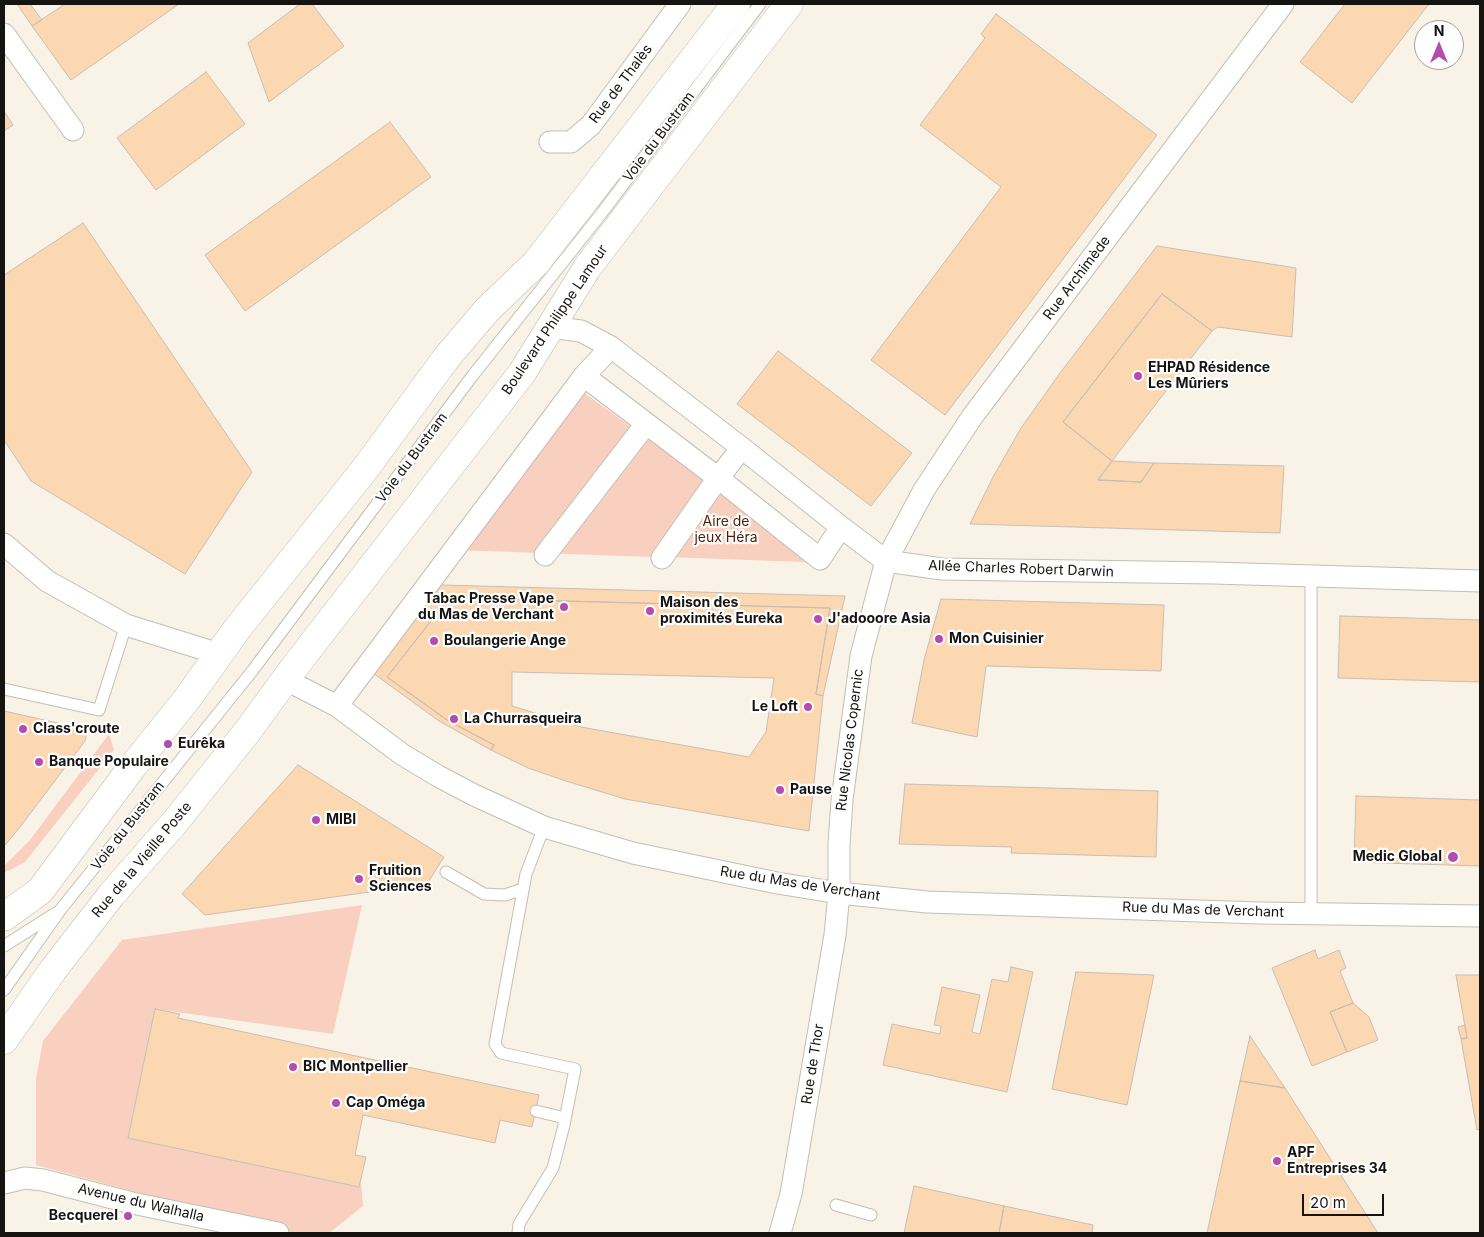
<!DOCTYPE html>
<meta charset="utf-8">
<style>
body{margin:0}
#map{position:relative;width:1484px;height:1237px;overflow:hidden;background:#f8f3e6;font-family:Inter,sans-serif}
canvas{display:block}
.frame{position:absolute;inset:0;border:5px solid #161410;pointer-events:none}
.north{position:absolute;left:1414px;top:20px;width:50px;height:50px;box-sizing:border-box;background:#fff;border:1px solid #a2a19f;border-radius:50%;rotate:0deg;font-size:14px;font-weight:700;line-height:20px;text-align:center;color:#161410}
.north::after{content:'';display:block;margin:auto;width:18px;height:22px;background:#b44caf;clip-path:polygon(50% 0,100% 100%,50% 72%,0 100%)}
.scale{position:absolute;left:1302px;top:1194px;width:82px;height:22px;box-sizing:border-box;border:2px solid #161410;border-top:0;padding-left:6px;font-size:15px;line-height:18px;white-space:nowrap;color:#161410;-webkit-text-stroke:4px #fff;paint-order:stroke}
</style>
<div id="map">
<canvas width="1484" height="1237"></canvas>
<div class="frame"></div>
<div class="north">N</div>
<div class="scale">20 m</div>
</div>
<script>
const ctx = document.querySelector('canvas').getContext('2d');
ctx.lineJoin = 'round';
function fillPath(path, color) {
  ctx.fillStyle = color;
  ctx.fill(path, 'evenodd');
}
function shape(rows) {
  const path = new Path2D();
  for (const r of rows) {
    path.moveTo(r[0], r[1]);
    for (let i = 2; i < r.length; i += 2) path.lineTo(r[i], r[i + 1]);
  }
  return path;
}
function trace(path, color, width, dash) {
  ctx.strokeStyle = color;
  ctx.lineWidth = width;
  ctx.lineCap = dash ? 'butt' : 'round';
  ctx.setLineDash(dash || []);
  ctx.stroke(path);
}
function label(font, color, halo, rows, align = 'center') {
  ctx.font = font + ' Inter,sans-serif';
  ctx.lineWidth = 4.5;
  ctx.setLineDash([]);
  ctx.textBaseline = 'middle';
  ctx.strokeStyle = halo;
  ctx.fillStyle = color;
  for (const [text, x, y, turn = 0] of rows) {
    ctx.save();
    ctx.translate(x, y);
    ctx.rotate((+turn || 0) * Math.PI / 180);
    ctx.textAlign = isNaN(turn) ? turn : align;
    if (halo) ctx.strokeText(text, 0, 0);
    ctx.fillText(text, 0, 0);
    ctx.restore();
  }
}
const green = shape([
 [583,392,706,481,652,557,458,550],
 [721,489,807,554,804,562,668,557],
 [109,734,114,750,25,862,4,873,4,866,30,840],
 [362,905,333,1034,155,1009,128,1138,359,1187,361,1182,363,1206,329,1233,287,1233,36,1165,36,1079,43,1041,122,940]
]);
const building = shape([
 [17,4,30,4,42,20,32,26,17,4],
 [65,4,179,4,71,80,32,26,65,4],
 [300,4,312,4,344,46,269,102,248,43,300,4],
 [1345,4,1429,4,1352,103,1300,62,1345,4],
 [996,14,1157,135,945,415,871,360,1001,187,920,125,985,38,981,34,996,14],
 [206,72,245,124,156,190,117,138,206,72],
 [4,111,13,125,4,131,4,111],
 [390,122,431,177,245,311,205,255,390,122],
 [83,223,252,472,185,574,31,481,4,440,4,275,83,223],
 [1157,246,1296,268,1292,337,1218,327,1212,331,1162,294,1063,422,1112,461,1098,480,1141,482,1154,463,1284,466,1280,533,970,524,993,477,1021,428,1060,373,1157,246],
 [1162,294,1212,331,1112,461,1063,422,1162,294],
 [778,351,912,453,871,506,737,404,778,351],
 [1112,461,1154,463,1141,482,1098,480,1112,461],
 [441,585,845,596,823,696,816,694,830,608,449,598,387,677,447,720,494,745,491,750,439,721,373,673,441,585],
 [449,598,830,608,816,694,823,696,809,831,625,799,566,781,528,768,491,750,494,745,447,720,387,677,449,598],
 [512,672,774,678,766,732,749,757,581,727,512,706,512,672],
 [941,599,1164,605,1161,671,986,666,977,737,912,723,924,660,941,599],
 [1340,616,1480,620,1480,682,1338,678,1340,616],
 [4,711,80,728,86,733,86,737,85,741,20,827,6,844,4,845,4,711],
 [298,765,444,857,427,884,205,915,182,894,298,765],
 [905,784,1158,791,1156,857,1011,853,1012,847,899,844,905,784],
 [1356,796,1480,800,1480,866,1354,862,1356,796],
 [1315,950,1318,959,1339,950,1346,968,1340,971,1353,1003,1330,1012,1347,1052,1312,1066,1272,968,1315,950],
 [1011,967,1033,972,1007,1092,883,1065,892,1024,940,1034,941,1026,934,1025,942,987,980,995,972,1032,980,1034,992,979,1008,982,1011,967],
 [1076,972,1154,975,1127,1105,1052,1089,1076,972],
 [1456,975,1480,975,1480,1129,1477,1130,1461,1039,1467,1038,1456,975],
 [1353,1003,1369,1017,1378,1040,1347,1052,1330,1012,1353,1003],
 [155,1009,180,1014,178,1018,539,1095,532,1127,500,1120,495,1143,363,1115,355,1155,366,1157,359,1187,128,1138,155,1009],
 [1465,1025,1467,1038,1461,1039,1458,1027,1465,1025],
 [1250,1036,1285,1088,1240,1081,1250,1036],
 [1240,1081,1285,1088,1378,1233,1207,1233,1240,1081],
 [914,1186,1004,1206,999,1233,904,1233,914,1186],
 [1004,1206,1093,1225,1092,1233,999,1233,1004,1206]
]);
const lane = shape([
 [4,689,99,710,126,625],
 [446,872,484,894,505,895,523,889],
 [1311,913,1311,576],
 [4,946,56,913],
 [4,990,61,909,253,670,473,375,601,214,760,4],
 [536,1111,565,1118],
 [836,1205,871,1215],
 [518,1233,519,1224,553,1168,564,1125,575,1069,501,1053,495,1044,526,874,544,827]
]);
const street = shape([
 [4,34,73,130],
 [550,142,571,142,591,125,680,4],
 [550,327,581,331,611,347,742,448,841,527,886,561,942,569,1214,573,1480,581],
 [584,376,718,478,820,559,841,527],
 [4,544,47,581,126,625,219,654],
 [545,555,646,424],
 [662,558,718,478,742,448],
 [284,684,294,684,337,706,403,755,438,776,474,795,544,827,633,853,777,883,839,893,927,902,1260,913,1480,916],
 [337,706,584,376,611,347],
 [4,1183,25,1178,43,1180,132,1203,278,1233],
 [780,1233,791,1194,835,935,839,893,839,844,842,800,861,656,886,561,924,490,972,417,1283,4]
]);
const primary = shape([
 [4,917,40,891,133,766,187,699,237,629,365,469,447,357,487,310,536,263,736,4],
 [4,1040,53,970,112,894,175,822,247,732,293,669,522,373,587,268,789,4]
]);
const markers = [
 [1138,376,5,"#b44caf"],
 [564,607,5,"#b44caf"],
 [650,611,5,"#b44caf"],
 [818,619,5,"#b44caf"],
 [939,639,5,"#b44caf"],
 [434,641,5,"#b44caf"],
 [808,707,5,"#b44caf"],
 [454,719,5,"#b44caf"],
 [23,729,5,"#b44caf"],
 [168,744,5,"#b44caf"],
 [39,762,5,"#b44caf"],
 [780,790,5,"#b44caf"],
 [316,820,5,"#b44caf"],
 [1453,857,6,"#b44caf"],
 [359,879,5,"#b44caf"],
 [293,1067,5,"#b44caf"],
 [336,1103,5,"#b44caf"],
 [1277,1161,5,"#b44caf"],
 [128,1216,5,"#b44caf"]
];
const streetNames = [
 ["Rue de Thalès",621,84,-53],
 ["Voie du Bustram",659,137,-53],
 ["Rue Archimède",1077,278,-53],
 ["Boulevard Philippe Lamour",555,320,-56],
 ["Voie du Bustram",412,458,-53],
 ["Allée Charles Robert Darwin",1021,569,2],
 ["Rue Nicolas Copernic",850,740,-83],
 ["Voie du Bustram",128,826,-52],
 ["Rue de la Vieille Poste",142,860,-50],
 ["Rue du Mas de Verchant",800,884,9],
 ["Rue du Mas de Verchant",1203,910,2],
 ["Rue de Thor",813,1064,-81],
 ["Avenue du Walhalla",141,1203,13]
];
const poiNames = [
 ["EHPAD Résidence",1148,368],
 ["Les Mûriers",1148,384],
 ["Tabac Presse Vape",554,599,"right"],
 ["du Mas de Verchant",554,615,"right"],
 ["Maison des",660,603],
 ["proximités Eureka",660,619],
 ["J'adooore Asia",828,619],
 ["Mon Cuisinier",949,639],
 ["Boulangerie Ange",444,641],
 ["Le Loft",798,707,"right"],
 ["La Churrasqueira",464,719],
 ["Class'croute",33,729],
 ["Eurêka",178,744],
 ["Banque Populaire",49,762],
 ["Pause",790,790],
 ["MIBI",326,820],
 ["Medic Global",1442,857,"right"],
 ["Fruition",369,871],
 ["Sciences",369,887],
 ["BIC Montpellier",303,1067],
 ["Cap Oméga",346,1103],
 ["APF",1287,1153],
 ["Entreprises 34",1287,1169],
 ["Becquerel",118,1216,"right"]
];
const parkNames = [
 ["Aire de",726,522],
 ["jeux Héra",726,538]
];
fillPath(green, '#f9cfbf');
fillPath(building, '#fcd8b2');
trace(building, '#c8bdb3', 1);
trace(lane, '#c3bfb2', 13);
trace(street, '#c3bfb2', 23);
trace(primary, '#c3bfb2', 29);
trace(lane, '#fff', 11);
trace(street, '#fff', 21);
trace(primary, '#fff', 28);
for (const [x, y, r, color] of markers) {
  const dot = new Path2D();
  dot.arc(x, y, r, 0, 2 * Math.PI);
  ctx.fillStyle = color;
  ctx.fill(dot);
  trace(dot, '#fff', 2);
}
label('14px', '#161410', '#fff', streetNames);
label('bold 14px', '#161410', '#fff', poiNames, 'left');
label('14px', '#521c02', '#fff', parkNames);
</script>
